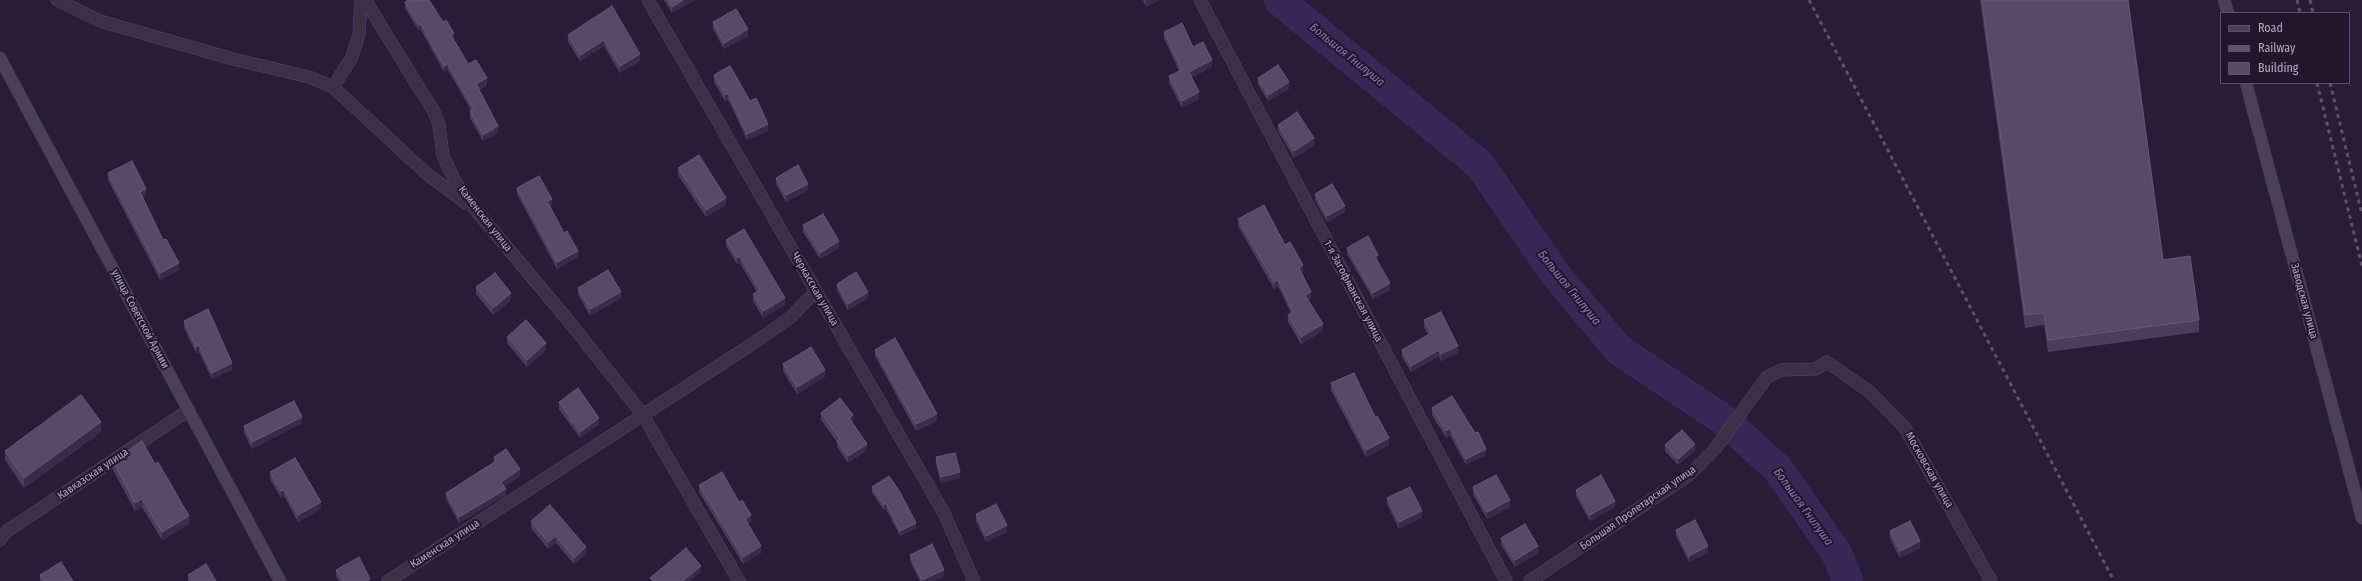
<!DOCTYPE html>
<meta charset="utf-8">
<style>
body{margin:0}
#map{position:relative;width:2362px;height:581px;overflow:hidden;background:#281d38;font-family:"Fira Sans Condensed",sans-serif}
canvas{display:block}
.legend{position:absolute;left:2220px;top:12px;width:130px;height:72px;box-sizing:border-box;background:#20172d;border:1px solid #5c526a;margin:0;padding:5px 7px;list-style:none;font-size:12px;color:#b6abc6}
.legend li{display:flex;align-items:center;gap:8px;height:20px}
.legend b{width:20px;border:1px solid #5c526a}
</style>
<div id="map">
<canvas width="2362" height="581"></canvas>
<ul class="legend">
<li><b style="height:5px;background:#4b3f5c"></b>Road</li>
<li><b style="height:5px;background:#5e5271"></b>Railway</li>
<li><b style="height:11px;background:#564a6a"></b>Building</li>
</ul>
</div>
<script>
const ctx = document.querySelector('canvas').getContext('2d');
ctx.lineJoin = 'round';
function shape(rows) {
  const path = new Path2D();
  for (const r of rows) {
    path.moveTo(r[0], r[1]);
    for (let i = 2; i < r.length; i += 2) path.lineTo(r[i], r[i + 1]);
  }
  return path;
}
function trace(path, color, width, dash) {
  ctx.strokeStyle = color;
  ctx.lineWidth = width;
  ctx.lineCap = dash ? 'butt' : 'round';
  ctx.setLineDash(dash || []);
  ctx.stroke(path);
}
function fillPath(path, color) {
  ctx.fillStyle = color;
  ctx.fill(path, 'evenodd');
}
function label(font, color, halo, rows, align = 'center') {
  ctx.font = font + ' "Fira Sans Condensed",sans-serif';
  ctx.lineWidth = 4;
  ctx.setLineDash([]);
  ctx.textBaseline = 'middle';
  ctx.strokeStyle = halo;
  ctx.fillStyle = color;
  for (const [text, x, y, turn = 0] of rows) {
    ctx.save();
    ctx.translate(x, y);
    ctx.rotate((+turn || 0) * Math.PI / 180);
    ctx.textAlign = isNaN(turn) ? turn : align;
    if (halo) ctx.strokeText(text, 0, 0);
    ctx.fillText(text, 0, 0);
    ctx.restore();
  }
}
const river = shape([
 [1279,0,1480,165,1556,275,1619,350,1724,420,1777,468,1836,552,1848,581]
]);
const minor = shape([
 [57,0,100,21,233,59,309,77,333,87,427,174,466,203],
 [365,0,434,112,439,125,443,156,455,181,474,208,572,325,643,415,739,581],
 [648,0,944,513,974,581],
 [1200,0,1506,581],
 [333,87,352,57,359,34,361,0],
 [0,540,7,531,189,410],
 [388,581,752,344,791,317,816,291],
 [1530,581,1689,475,1715,449,1767,377,1781,370,1816,369,1827,362,1870,392,1905,428,1991,581]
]);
const secondary = shape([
 [2224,0,2228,13],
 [0,58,280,581],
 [2246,83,2362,518]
]);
const rail = shape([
 [1809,0,2114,581],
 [2297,0,2300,13],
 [2310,0,2313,13],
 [2317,83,2362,266],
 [2330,83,2362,214]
]);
const wall = shape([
 [664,0,695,0,672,13],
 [1143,0,1159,0,1146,7],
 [1980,0,2128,0,2163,260,2199,320,2199,332,2048,352,2044,325,2025,328],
 [405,2,454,40,468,64,487,85,479,90,498,133,483,141,470,118,470,111,471,110,448,70,444,72,421,30,419,31,405,8],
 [612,6,640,61,620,73,604,46,580,61,568,42,568,35],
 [713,22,748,36,724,49,713,29],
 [1164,32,1193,47,1212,67,1192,77,1199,99,1182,108,1169,83,1169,76,1179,71,1164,38],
 [714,75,750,101,768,131,747,140,728,99,725,101,714,82],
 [1258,78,1289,89,1268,101,1258,84],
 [1278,125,1314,145,1294,158,1278,131],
 [678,168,726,205,706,217,678,175],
 [108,173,146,195,143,197,163,240,179,270,160,280,108,180],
 [776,178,808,190,786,202,776,184],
 [517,188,552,205,550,207,578,257,557,269,517,194],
 [1315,194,1345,212,1327,222,1315,200],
 [1238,219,1285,245,1303,272,1301,273,1311,299,1308,300,1323,331,1301,344,1288,322,1288,315,1291,313,1278,286,1274,289,1238,226],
 [803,225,839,248,820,259,803,232],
 [726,240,785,305,763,318,753,301,753,294,757,292,740,263,737,264,726,246],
 [1347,248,1378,261,1377,262,1390,290,1373,299,1347,254],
 [837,284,868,298,848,310,837,290],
 [476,287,511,300,493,315,476,294],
 [578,288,621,298,590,316,578,294],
 [1424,320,1458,353,1441,361,1439,356,1411,372,1402,357,1402,350,1428,335,1424,327],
 [184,321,232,370,212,379,199,352,196,353,184,328],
 [507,337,546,350,527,367,507,343],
 [875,350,937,421,916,431,875,356],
 [783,364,825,377,797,394,783,371],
 [1331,383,1375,417,1389,445,1366,457,1331,390],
 [559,402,599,424,580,438,559,409],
 [1432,408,1475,433,1486,455,1466,465,1450,435,1446,438,1432,415],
 [821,413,853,422,852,422,867,450,848,463,837,447,837,442,821,420],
 [302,423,252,449,244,433,244,426],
 [101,432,24,488,5,460,5,451],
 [1665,445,1695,450,1678,465,1665,451],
 [494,457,520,476,504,487,506,495,459,523,446,499,446,493,494,462],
 [936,457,960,478,941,483,936,464],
 [113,461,189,524,162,540,142,507,135,511,113,470],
 [270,472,321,509,298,522,284,496,281,498,270,479],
 [699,485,751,522,748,524,761,553,743,564,699,492],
 [872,487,916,528,900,536,886,509,884,510,872,493],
 [1473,487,1510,507,1487,519,1473,494],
 [1576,490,1615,507,1590,521,1576,496],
 [1387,498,1422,518,1399,529,1387,504],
 [976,514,1007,532,986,542,976,521],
 [531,521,586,554,574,564,556,543,548,549,531,528],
 [1676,530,1708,553,1689,562,1676,536],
 [1890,531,1920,548,1900,558,1890,538],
 [1501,538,1538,553,1515,567,1501,545],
 [910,555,944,576,934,581,920,581,910,561],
 [336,570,370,581,339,581,336,576],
 [40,575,73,581,40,581],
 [188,575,216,581,188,581]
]);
const shadedWall = shape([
 [683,0,695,0,672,13,672,7],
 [1146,0,1159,0,1146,7],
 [421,24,421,30,419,31,419,25],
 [748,29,748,36,724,49,724,43],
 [454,33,454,40,451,35],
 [604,40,604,46,580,61,580,55],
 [640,54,640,61,620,73,620,66],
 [1212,60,1212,67,1189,78,1189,72],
 [448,64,448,70,444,72,444,66],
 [487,78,487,85,476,91,476,84],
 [1289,82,1289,89,1268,101,1268,95],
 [1199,92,1199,99,1182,108,1182,101],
 [728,93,728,99,725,101,725,95],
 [768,124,768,131,747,140,747,134],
 [498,126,498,133,483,141,483,135],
 [1314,138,1314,145,1294,158,1294,151],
 [808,184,808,190,786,202,786,195],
 [146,189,146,195,140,199,140,192],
 [726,198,726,205,706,217,706,210],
 [552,199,552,205,547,208,547,201],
 [1345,206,1345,212,1327,222,1327,216],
 [839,241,839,248,820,259,820,253],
 [578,251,578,257,557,269,557,262],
 [1378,255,1378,261,1375,263,1375,257],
 [740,256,740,263,737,264,737,258],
 [179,263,179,270,160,280,160,273],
 [1303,265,1303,272,1299,274,1299,268],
 [1278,280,1278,286,1274,289,1274,282],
 [1390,283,1390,290,1373,299,1373,293],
 [621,292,621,298,590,316,590,309],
 [868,292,868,298,848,310,848,304],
 [1311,292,1311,299,1305,301,1305,295],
 [511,293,511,300,493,315,493,308],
 [785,298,785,305,763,318,763,311],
 [1323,324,1323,331,1301,344,1301,337],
 [546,343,546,350,527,367,527,360],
 [199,345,199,352,196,353,196,347],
 [1458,346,1458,353,1441,361,1441,354],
 [1439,350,1439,356,1411,372,1411,366],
 [232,363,232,370,212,379,212,373],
 [825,370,825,377,797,394,797,387],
 [937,414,937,421,916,431,916,424],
 [853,415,853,422,849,424,849,418],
 [302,417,302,423,252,449,252,442],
 [599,418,599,424,580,438,580,432],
 [101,422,101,432,24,488,24,478],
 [1450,428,1450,435,1446,438,1446,431],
 [1389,438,1389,445,1366,457,1366,450],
 [867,444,867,450,848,463,848,456],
 [1695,444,1695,450,1678,465,1678,459],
 [1486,449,1486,455,1466,465,1466,459],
 [520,469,520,476,501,489,501,482],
 [960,472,960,478,941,483,941,477],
 [506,489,506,495,459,523,459,517],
 [284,490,284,496,281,498,281,491],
 [142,499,142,507,135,511,135,503],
 [1510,500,1510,507,1487,519,1487,512],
 [1615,501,1615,507,1590,521,1590,515],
 [321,502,321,509,298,522,298,515],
 [886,503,886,509,884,510,884,505],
 [1422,511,1422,518,1399,529,1399,522],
 [751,515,751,522,745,525,745,519],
 [189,516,189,524,162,540,162,532],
 [916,523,916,528,900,536,900,531],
 [1007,525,1007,532,986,542,986,536],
 [556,536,556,543,548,549,548,542],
 [1920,541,1920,548,1900,558,1900,551],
 [761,546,761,553,743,564,743,557],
 [1538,546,1538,553,1515,567,1515,560],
 [1708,546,1708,553,1689,562,1689,556],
 [586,547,586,554,574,564,574,558],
 [701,566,701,572,690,581,683,581],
 [944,570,944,576,934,581,922,581,922,580]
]);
const building = shape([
 [408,0,429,0,443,22,446,20,454,33,451,35,468,64,476,60,487,78,476,84,498,126,483,135,470,111,474,109,448,64,444,66,421,24,419,25,405,2,408,0],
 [668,0,683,0,672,7,668,0],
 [1982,0,2128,0,2163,260,2190,256,2199,320,2048,340,2044,313,2025,315,1982,0],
 [612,6,640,54,620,66,604,40,580,55,568,35,612,6],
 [736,9,748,29,724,43,713,22,736,9],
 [1182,23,1193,47,1203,42,1212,60,1189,72,1199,92,1182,101,1169,76,1182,70,1164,32,1182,23],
 [1278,65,1289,82,1268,95,1258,78,1278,65],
 [730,66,750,101,756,98,768,124,747,134,728,93,725,95,714,75,730,66],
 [1297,112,1314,138,1294,151,1278,125,1297,112],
 [699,155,726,198,706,210,678,168,699,155],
 [132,161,146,189,140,192,163,240,166,239,179,263,160,273,108,173,132,161],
 [798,165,808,184,786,195,776,178,798,165],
 [539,176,552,199,547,201,564,233,567,231,578,251,557,262,517,188,539,176],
 [1332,184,1345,206,1327,216,1315,194,1332,184],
 [1264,205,1285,245,1290,242,1303,265,1299,268,1311,292,1305,295,1323,324,1301,337,1288,315,1293,312,1278,280,1274,282,1238,219,1264,205],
 [823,214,839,241,820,253,803,225,823,214],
 [744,229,785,298,763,311,753,294,760,290,740,256,737,258,726,240,744,229],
 [1368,236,1378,255,1375,257,1390,283,1373,293,1347,248,1368,236],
 [608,270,621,292,590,309,578,288,608,270],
 [856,272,868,292,848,304,837,284,856,272],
 [495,273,511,293,493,308,476,287,495,273],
 [208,309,232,363,212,373,199,345,196,347,184,321,208,309],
 [1441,312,1458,346,1441,354,1439,350,1411,366,1402,350,1431,333,1424,320,1441,312],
 [526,320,546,343,527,360,507,337,526,320],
 [895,338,937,414,916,424,875,350,895,338],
 [811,347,825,370,797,387,783,364,811,347],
 [1354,373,1375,417,1377,416,1389,438,1366,450,1331,383,1354,373],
 [578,388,599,418,580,432,559,402,578,388],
 [81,395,101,422,24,478,5,451,81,395],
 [1452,396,1475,433,1478,432,1486,449,1466,459,1450,428,1446,431,1432,408,1452,396],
 [840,398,853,415,849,418,867,444,848,456,837,441,840,439,821,413,840,398],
 [294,401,302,417,252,442,244,426,294,401],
 [1682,430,1695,444,1678,459,1665,445,1682,430],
 [142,441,155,464,158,462,189,516,162,532,142,499,135,503,113,461,142,441],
 [506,449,520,469,501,482,506,489,459,517,446,493,496,461,494,457,506,449],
 [955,453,960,472,941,477,936,457,955,453],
 [295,458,321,502,298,515,284,490,281,491,270,472,295,458],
 [722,472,739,502,742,500,751,515,745,519,761,546,743,557,699,485,722,472],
 [1496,475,1510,500,1487,512,1473,487,1496,475],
 [1601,475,1615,501,1590,515,1576,490,1601,475],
 [889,476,900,492,916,523,900,531,886,503,884,505,872,487,889,476],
 [1410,487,1422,511,1399,522,1387,498,1410,487],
 [996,504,1007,525,986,536,976,514,996,504],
 [550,505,586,547,574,558,556,536,548,542,531,521,550,505],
 [1695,520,1708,546,1689,556,1676,530,1695,520],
 [1910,521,1920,541,1900,551,1890,531,1910,521],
 [1525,524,1538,546,1515,560,1501,538,1525,524],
 [932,544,944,570,922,580,910,555,932,544],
 [686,548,701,566,683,581,653,581,650,578,686,548],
 [359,557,370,579,366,581,343,581,336,570,359,557],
 [61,562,73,581,44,581,40,575,61,562],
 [206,564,216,581,191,581,188,575,206,564]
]);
const streetNames = [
 ["Каменская улица",485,219,52],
 ["Черкасская улица",815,289,60],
 ["1-я Загофманская улица",1353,291,62],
 ["Заводская улица",2304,301,75],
 ["улица Советской Армии",140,319,62],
 ["Московская улица",1929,470,60],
 ["Кавказская улица",93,474,-34],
 ["Большая Пролетарская улица",1638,508,-35],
 ["Каменская улица",445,544,-33]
];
const waterNames = [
 ["Большая Гнилуша",1347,55,39],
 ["Большая Гнилуша",1569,288,51],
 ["Большая Гнилуша",1803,507,54]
];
trace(river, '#392756', 31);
trace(minor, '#524961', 13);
trace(secondary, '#40384f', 13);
trace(minor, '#3a3149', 12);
trace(secondary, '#4b3f5c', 12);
trace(rail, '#5e5271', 3, [4, 4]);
fillPath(wall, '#4a3e5f');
fillPath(shadedWall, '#382c4b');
fillPath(building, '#564a6a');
trace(building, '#655978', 1);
label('11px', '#b6abc6', '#20172d', streetNames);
label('italic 12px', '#8f78b6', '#20172d', waterNames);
</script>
